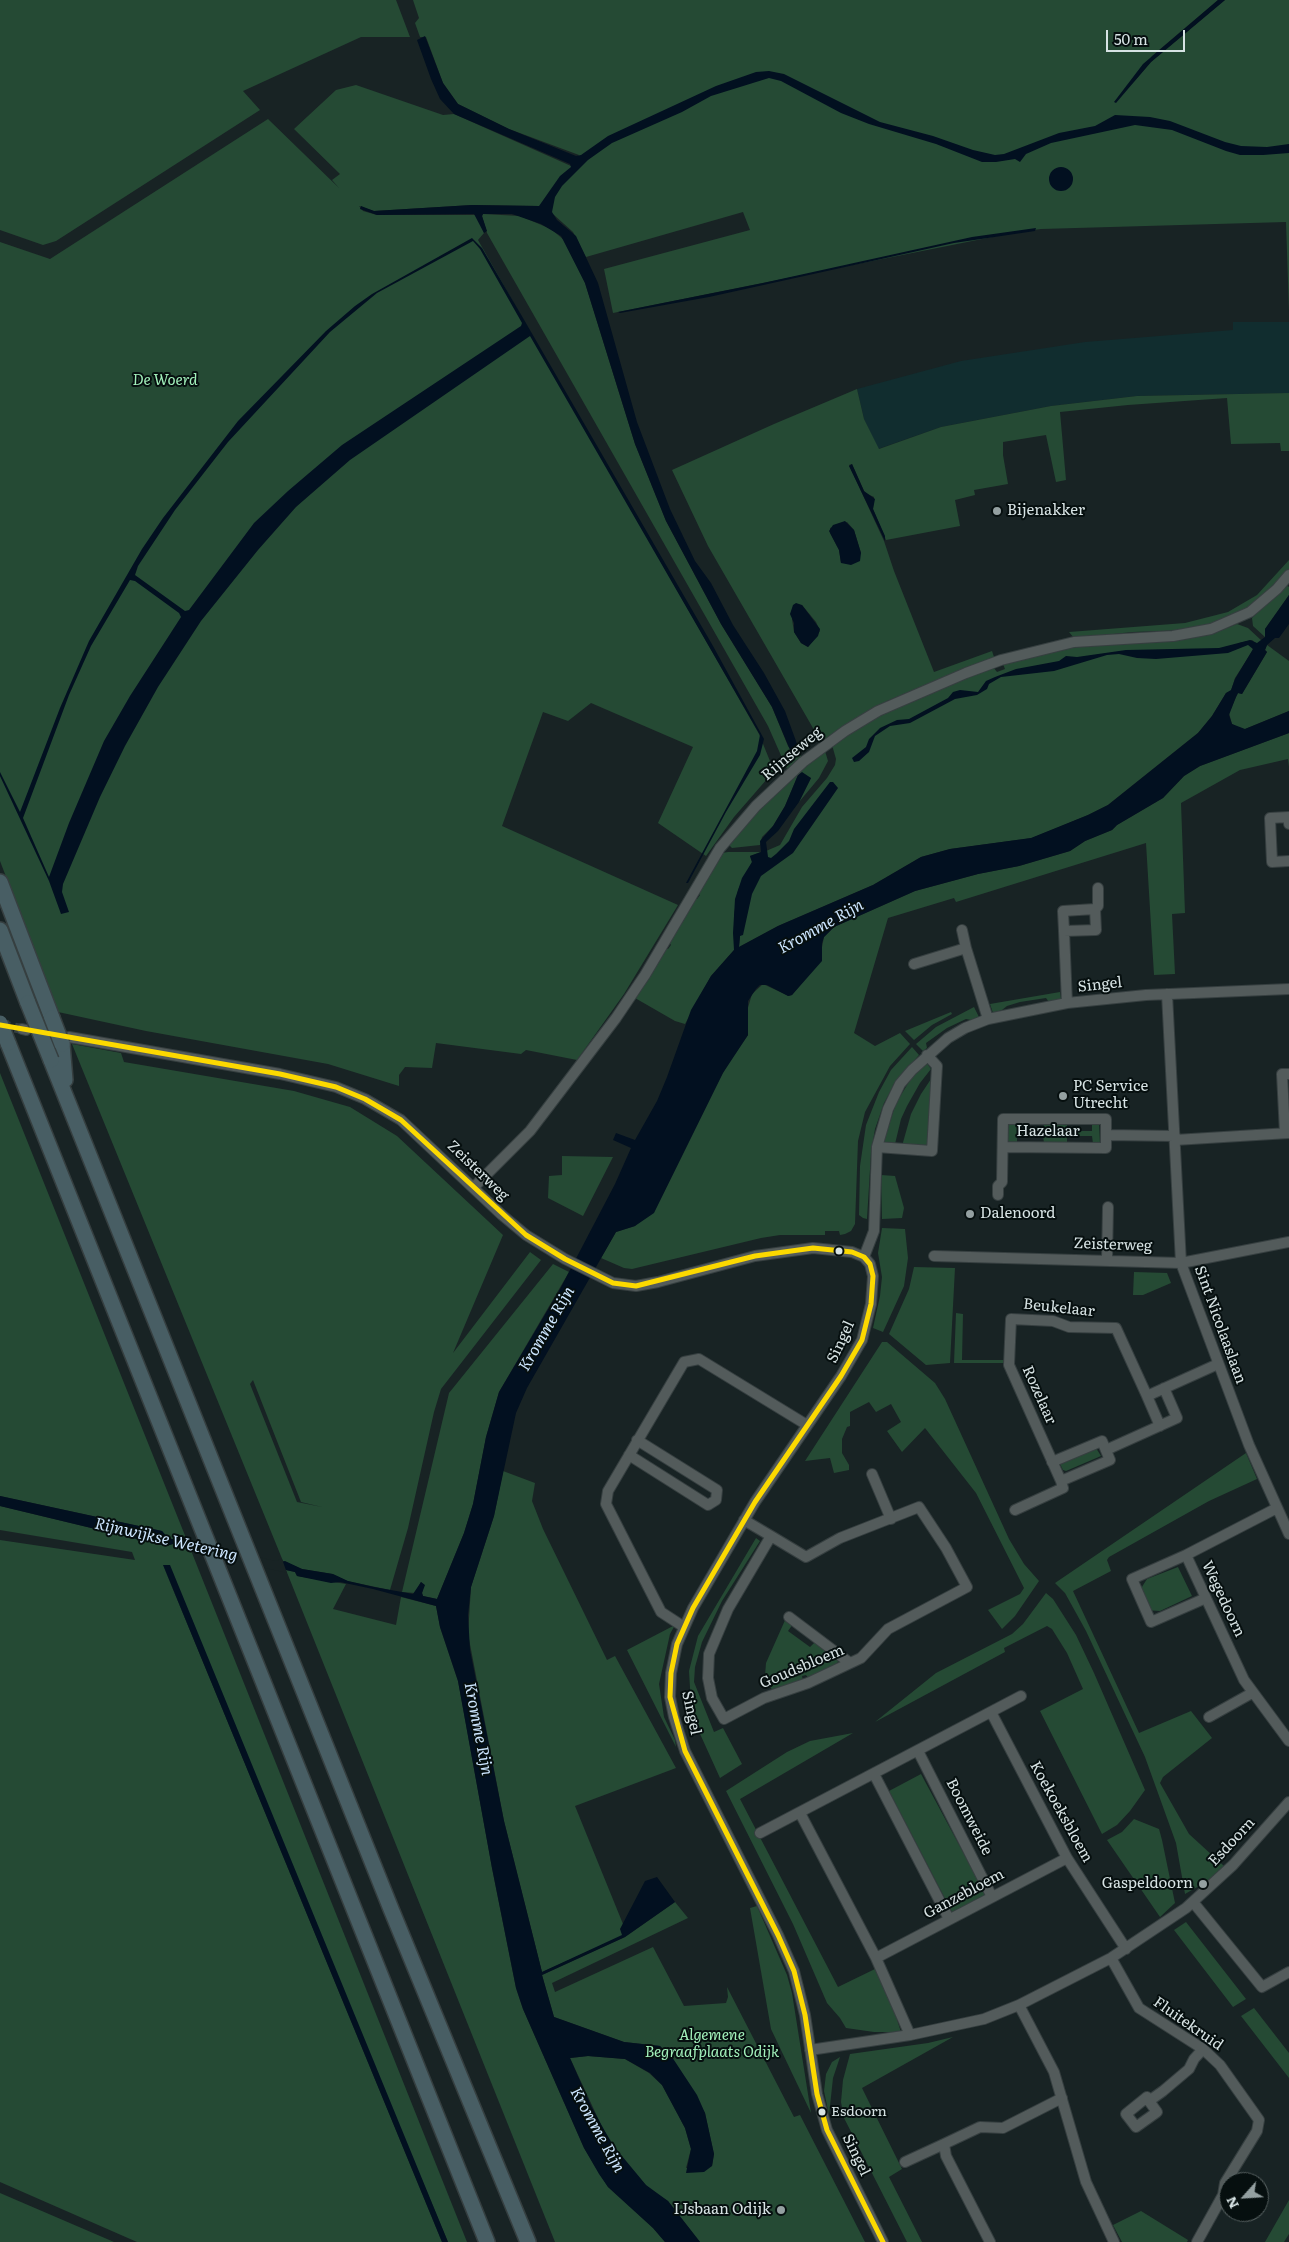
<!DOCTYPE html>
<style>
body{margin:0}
#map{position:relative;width:1289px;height:2242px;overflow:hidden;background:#182324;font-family:Literata,serif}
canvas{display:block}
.north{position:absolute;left:1219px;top:2172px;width:50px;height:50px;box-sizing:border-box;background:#060f0f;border:1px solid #5a6464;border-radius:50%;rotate:244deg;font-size:14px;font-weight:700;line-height:20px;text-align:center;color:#d7e3e4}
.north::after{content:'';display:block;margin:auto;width:18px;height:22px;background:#94a0a1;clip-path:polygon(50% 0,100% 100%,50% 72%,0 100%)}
.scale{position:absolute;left:1106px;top:30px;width:79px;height:22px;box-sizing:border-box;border:2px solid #d7e3e4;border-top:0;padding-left:6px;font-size:15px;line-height:18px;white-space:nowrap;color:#d7e3e4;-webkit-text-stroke:4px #060f0f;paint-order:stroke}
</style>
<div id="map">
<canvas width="1289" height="2242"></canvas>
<div class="north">N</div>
<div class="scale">50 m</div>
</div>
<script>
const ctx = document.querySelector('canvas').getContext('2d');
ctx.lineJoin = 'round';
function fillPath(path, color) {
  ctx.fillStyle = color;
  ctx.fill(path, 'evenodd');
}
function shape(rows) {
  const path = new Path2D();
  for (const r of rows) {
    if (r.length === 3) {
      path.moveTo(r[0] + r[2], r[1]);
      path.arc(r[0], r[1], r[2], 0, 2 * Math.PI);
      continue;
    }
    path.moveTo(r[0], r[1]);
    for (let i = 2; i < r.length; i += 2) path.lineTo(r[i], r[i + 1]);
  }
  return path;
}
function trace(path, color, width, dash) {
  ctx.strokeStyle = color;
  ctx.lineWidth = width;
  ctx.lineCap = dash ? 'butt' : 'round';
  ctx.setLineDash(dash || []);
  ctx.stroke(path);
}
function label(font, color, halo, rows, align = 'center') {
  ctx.font = font + ' Literata,serif';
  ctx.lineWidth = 4;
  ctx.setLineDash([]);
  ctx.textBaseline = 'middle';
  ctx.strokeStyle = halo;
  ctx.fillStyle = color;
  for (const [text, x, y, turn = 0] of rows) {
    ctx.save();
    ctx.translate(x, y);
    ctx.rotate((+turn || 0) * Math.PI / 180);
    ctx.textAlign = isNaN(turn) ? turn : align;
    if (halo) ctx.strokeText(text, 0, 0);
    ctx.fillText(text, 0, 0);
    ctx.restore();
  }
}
const built = shape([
 [1233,322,1289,322,1289,393,1137,396,1051,406,941,427,878,449,864,419,857,389,961,361,1085,342,1233,330]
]);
const green = shape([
 [0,0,396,0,410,37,361,37,243,91,260,110,56,241,43,245,0,230],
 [413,0,1218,0,1152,56,1132,84,1151,62,1225,0,1289,0,1289,311,1286,222,1041,229,1017,232,613,313,604,269,750,230,743,212,586,257,573,232,554,215,538,206,472,205,374,211,359,206,363,211,377,215,477,215,484,233,478,240,759,734,774,771,734,817,706,856,658,823,693,747,591,703,568,721,543,712,502,826,678,905,624,994,577,1060,526,1050,521,1054,436,1043,432,1068,405,1067,399,1075,399,1086,328,1064,146,1031,58,1012,0,861,0,242,50,259,268,119,339,188,332,180,340,174,294,129,336,90,356,85,443,115,454,114,571,166,579,155,509,129,458,104,443,83,426,37,420,37,415,23,419,18],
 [483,214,520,216,551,229,564,240,585,283,635,444,666,521,721,624,772,707,788,746,796,756,799,754,802,757,787,769,768,726,487,233,482,216],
 [857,389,864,419,879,449,941,427,1051,406,1137,396,1289,393,1289,451,1281,451,1280,443,1231,444,1227,398,1128,405,1060,412,1066,480,1056,482,1046,435,1003,442,1003,455,1008,484,974,490,975,495,955,500,960,526,886,540,873,509,874,497,865,493,852,464,849,465,884,541,894,571,934,672,992,651,994,657,887,701,823,741,817,735,708,546,672,470,774,424],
 [847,522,854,530,861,553,841,563,839,550,830,533,830,528],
 [802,605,816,622,820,631,808,647,801,643,794,632,792,619],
 [1289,560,1289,569,1274,588,1250,607,1219,622,1188,630,1133,632,1074,638,1069,632,1185,623,1228,612,1257,595],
 [1286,585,1289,587,1289,595,1265,629,1265,637,1253,626,1252,618],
 [1237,624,1248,628,1262,641,1257,644,1252,640,1239,643,1251,643,1253,650,1235,678,1231,691,1226,693,1212,716,1198,733,1108,805,1088,815,1032,838,950,849,921,857,873,885,778,926,739,947,740,936,742,933,739,903,762,852,762,848,766,851,780,845,802,807,827,778,835,765,836,759,832,745,851,732,904,702,993,667,997,672,1005,669,1003,664,1066,648,1187,639,1217,632],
 [1267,645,1289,661,1289,711,1245,729,1240,729,1232,724,1229,713,1236,697,1238,693,1242,694,1267,652,1265,650],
 [1289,733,1289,767,1288,759,1240,770,1181,803,1185,913,1172,914,1175,974,1154,975,1146,843,956,902,954,898,888,918,854,1033,875,1046,900,1033,910,1044,890,1066,865,1112,858,1141,855,1224,851,1231,845,1234,840,1235,839,1231,825,1231,825,1235,780,1235,761,1238,632,1269,624,1268,601,1258,616,1232,635,1226,699,1117,727,1065,748,1035,747,1011,752,994,763,984,789,996,792,995,822,958,821,952,824,937,834,927,915,891,978,874,1019,866,1070,851,1085,841,1112,830,1117,825,1163,798,1184,776,1200,766],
 [825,751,828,761,819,778,799,802,811,778,798,775,785,806,773,826,762,837,760,845,732,848,730,846,730,843,749,820,784,784],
 [728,852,761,852,750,856,752,862,738,890,734,916,734,950,711,976,685,1024,675,1021,635,998,666,949,668,949,671,945,669,942,693,899,697,899,700,895,698,893,722,853],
 [1060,992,1061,999,1049,1002,1046,998,1020,1002,1007,1006,1002,1010,993,1013,990,1004],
 [974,1007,979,1017,971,1020,966,1019,947,1028,926,1043,927,1048,923,1051,916,1044,936,1027],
 [951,1012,952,1014,932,1025,914,1040,905,1031],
 [72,1044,121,1053,124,1062,294,1091,350,1107,397,1136,503,1235,453,1353,530,1252,541,1260,441,1389,434,1412,408,1528,390,1590,347,1581,332,1574,302,1569,283,1561],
 [253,1380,301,1502,322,1507,297,1502,250,1384],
 [912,1047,919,1055,894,1085,884,1103,875,1129,871,1153,867,1219,863,1218,859,1215,860,1166,866,1125,879,1092,891,1070],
 [926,1062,931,1069,920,1083,907,1106,901,1119,895,1144,883,1143,896,1103,912,1077],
 [0,1073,188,1543,168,1538,162,1531,0,1496],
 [931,1079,929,1147,902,1146,911,1114,921,1094],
 [1099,1122,1100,1144,1093,1144,1092,1136,1067,1136,1067,1144,1044,1144,1043,1134,1017,1134,1017,1144,1008,1144,1008,1123,1017,1123,1017,1132,1043,1132,1044,1123,1067,1123,1067,1131,1092,1131,1092,1123],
 [562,1156,613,1157,583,1216,548,1198,549,1176,562,1175],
 [881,1175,895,1176,904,1208,902,1218,882,1219],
 [882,1228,905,1229,908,1258,904,1286,883,1332,873,1328,880,1296,882,1277,878,1253],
 [553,1264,569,1272,499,1392,486,1437,473,1504,464,1533,437,1599,423,1596,422,1593,424,1585,421,1582,415,1593,402,1592,449,1393],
 [914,1267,955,1268,950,1363,926,1365,889,1334,909,1289],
 [1134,1272,1167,1273,1171,1283,1143,1295,1133,1295],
 [956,1313,963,1314,962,1360,1004,1360,1004,1363,954,1363],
 [882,1342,887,1342,935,1383,945,1399,1009,1539,1024,1564,1039,1581,1015,1616,1002,1629,988,1610,1020,1594,1024,1588,976,1493,925,1428,902,1452,887,1431,901,1422,891,1404,876,1412,869,1402,850,1412,850,1426,847,1427,842,1439,842,1453,849,1465,849,1470,834,1473,830,1458,805,1461],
 [1096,1448,1101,1456,1066,1471,1063,1470,1060,1464],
 [1246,1453,1257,1479,1209,1501,1109,1557,1107,1560,1111,1571,1073,1591,1139,1733,1191,1711,1212,1738,1163,1777,1160,1783,1189,1834,1224,1866,1211,1879,1185,1894,1176,1843,1145,1757,1086,1631,1065,1593,1055,1583],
 [503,1471,535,1483,532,1501,543,1529,607,1660,615,1656,676,1768,575,1806,623,1924,625,1935,542,1972,504,1821,468,1634,471,1587,494,1516],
 [0,1506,166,1546,173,1544,190,1548,467,2242,448,2242,163,1565,442,2242,137,2242,0,2182,0,1540,135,1560,132,1552,0,1530],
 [756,1538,760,1541,722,1601,702,1642,695,1667,694,1682,714,1732,723,1728,742,1764,720,1778,696,1725,691,1704,689,1671,698,1636],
 [1178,1567,1192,1596,1160,1611,1145,1610,1138,1593,1147,1579],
 [286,1570,295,1572,297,1576,346,1584,333,1609,396,1625,401,1597,436,1606,440,1627,458,1681,492,1868,516,1988,523,2009,584,2148,608,2187,653,2228,665,2242,555,2242],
 [1046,1593,1053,1599,1076,1635,1094,1673,1145,1790,1130,1811,1117,1825,1102,1834,1040,1711,1083,1689,1067,1653,1052,1629,1047,1626,1004,1648,1005,1652,875,1722,936,1673,1012,1634,1023,1624],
 [786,1618,793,1624,788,1631,810,1647,815,1642,839,1660,834,1668,809,1679,806,1675,802,1676,803,1681,773,1692,765,1676,766,1663],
 [675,1625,670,1634,659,1684,664,1717,675,1740,676,1747,627,1650],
 [853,1733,740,1799,838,1987,875,1969,889,1995,901,2032,874,2032,846,2028,840,2018,827,2003,793,1924,726,1791,787,1752,810,1741],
 [921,1774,986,1895,953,1914,889,1791],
 [1134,1819,1159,1829,1162,1840,1175,1903,1160,1917,1107,1840,1122,1832],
 [675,1902,688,1918,552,1983,555,1992,653,1947,684,2006,726,2003,728,1997,727,1987,794,2117,800,2115,865,2242,700,2242,668,2201,650,2190,625,2162,603,2129,570,2058,588,2056,625,2059,649,2073,662,2085,685,2128,691,2149,686,2168,712,2166,714,2154,705,2113,660,2046,624,2042,554,2017,542,1975,625,1937],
 [757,1906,787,1975,792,1993,811,2113,771,2029,750,1908],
 [1186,1922,1246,1999,1233,2007,1174,1930],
 [1254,2008,1289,2053,1289,2078,1241,2016],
 [953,2037,862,2088,902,2169,889,2177,922,2242,907,2242,844,2118,841,2102,843,2080,850,2054,928,2043],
 [840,2057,833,2078,829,2115,824,2091,826,2074,832,2062],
 [0,2193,114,2242,0,2242],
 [1289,2200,1289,2234,1284,2242,1265,2242],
 [1141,2211,1188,2240,1187,2242,1122,2242,1113,2225]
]);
const water = shape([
 [1218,0,1225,0,1151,62,1116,103,1114,102,1143,64],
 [425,36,443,83,458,104,509,129,576,156,581,155,608,136,716,86,756,72,769,71,784,74,880,122,933,136,973,150,995,155,1004,154,1059,133,1095,126,1115,115,1150,117,1170,121,1225,142,1241,146,1267,147,1289,144,1289,153,1263,155,1240,155,1226,151,1172,130,1135,125,1051,143,1026,154,1020,162,1015,159,996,162,982,162,936,144,869,124,841,113,781,81,769,78,711,96,682,112,612,143,588,160,562,186,555,197,552,212,557,220,576,236,598,283,637,422,670,509,695,561,711,583,733,625,764,673,785,711,800,752,793,757,772,707,721,624,666,521,635,444,585,283,561,236,541,224,512,214,483,214,482,216,487,231,484,233,474,214,377,215,360,209,361,206,374,211,472,205,539,206,560,176,571,167,570,164,454,114,440,99,431,79,417,40],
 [1061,179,12],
 [1036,228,1035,231,954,243,709,297,620,313,618,312,763,283,972,237],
 [472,238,482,248,523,318,713,646,764,739,760,755,726,812,688,883,686,883,757,751,760,735,530,336,350,460,296,507,258,550,201,621,158,687,125,746,100,797,63,884,62,892,69,912,61,914,49,881,0,776,0,772,20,812,60,708,89,641,142,549,163,518,238,421,326,331,355,306,372,294],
 [473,241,480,249,522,323,521,326,342,445,288,491,254,523,189,610,185,611,135,575,138,566,175,510,228,442,330,332,377,293],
 [130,580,135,581,179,613,181,617,130,696,104,741,69,823,49,877,23,818,69,695,91,646],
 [852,464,864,491,875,499,873,509,885,536,885,541,849,466],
 [845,521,854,530,861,553,860,561,851,565,841,563,839,550,829,531,833,525],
 [1289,595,1289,624,1279,638,1275,638,1267,645,1265,650,1267,652,1242,694,1238,693,1236,697,1229,715,1232,724,1245,729,1289,711,1289,733,1200,766,1184,776,1163,798,1117,825,1112,830,1085,841,1070,851,1019,866,978,874,915,891,834,927,824,937,822,943,822,961,792,995,788,996,767,985,760,985,756,989,748,1001,748,1035,723,1073,654,1213,635,1226,616,1232,527,1388,516,1413,494,1516,471,1587,468,1615,470,1650,504,1821,542,1972,622,1935,620,1929,645,1881,657,1877,675,1902,625,1937,542,1975,554,2017,624,2042,660,2046,672,2057,697,2095,705,2113,714,2154,712,2166,704,2172,686,2173,691,2149,685,2128,662,2085,650,2073,625,2059,588,2056,570,2058,591,2106,612,2144,646,2185,668,2201,700,2242,665,2242,653,2228,608,2187,599,2174,584,2148,523,2009,516,1988,492,1868,458,1681,440,1627,436,1606,373,1589,340,1582,331,1583,297,1576,295,1572,286,1570,173,1544,166,1546,0,1506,0,1496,162,1531,168,1538,275,1564,285,1561,302,1569,333,1574,348,1581,374,1587,413,1594,421,1582,425,1585,422,1593,423,1596,437,1599,464,1533,473,1504,486,1437,499,1392,559,1291,615,1184,631,1148,613,1140,616,1133,635,1140,657,1101,667,1077,691,1010,711,976,734,950,733,933,735,899,742,878,752,862,750,856,761,852,760,841,773,826,785,806,798,775,802,772,811,778,799,802,778,831,766,842,768,857,771,858,776,854,789,841,794,829,830,782,833,782,838,788,793,853,761,876,752,894,743,935,740,936,739,947,778,926,873,885,921,857,950,849,1031,838,1088,815,1108,805,1198,733,1212,716,1226,693,1231,690,1235,679,1253,649,1248,645,1228,653,1156,659,1137,658,1119,654,1107,655,1054,671,1001,677,989,684,987,689,977,695,955,699,910,723,890,726,875,736,869,752,859,761,854,762,852,758,866,747,869,739,880,728,897,720,909,719,948,698,953,692,960,690,978,692,986,681,995,677,1016,669,1059,661,1066,656,1077,657,1126,650,1219,648,1250,640,1257,643,1265,637,1265,629],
 [796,603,802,605,820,629,818,636,808,647,801,643,794,632,794,623,790,614,793,605],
 [163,1565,170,1565,448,2242,442,2242]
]);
const pier = shape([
 [187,1540,275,1561,282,1559,287,1573,191,1551]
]);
const minorTunnel = shape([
 [0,1025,22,1029]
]);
const minor = shape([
 [1289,824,1289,817,1270,818,1272,862,1289,861],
 [1095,909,1098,906,1098,888],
 [962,930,966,948],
 [1064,931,1063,911,1095,909,1096,930,1064,931,1067,1003],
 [914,964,966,948,988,1019],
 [1167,994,1181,1263,1249,1445,1289,1534],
 [22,1029,26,1030],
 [69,1037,280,1074,336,1087,365,1099,401,1120,502,1215,526,1235,565,1259,613,1283,636,1286,658,1282,755,1256,813,1248,852,1252,864,1257,870,1264,873,1276,871,1304,862,1340,841,1376,755,1502,693,1608,677,1644,671,1673,670,1697,674,1717,685,1751,778,1935,794,1971,805,2015,817,2094,827,2130,883,2242],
 [1285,1133,1282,1074,1289,1074],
 [1106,1135,1175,1136],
 [1175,1140,1289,1133],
 [877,1147,932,1151,937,1066,927,1055],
 [474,1187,530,1131,616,1018,645,975,720,848,756,806,803,762,845,731,878,711,966,673,1001,660,1074,642,1173,636,1211,629,1250,612,1277,589,1289,575],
 [998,1195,998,1186,1002,1182,1003,1119,1106,1119,1106,1148,1003,1147],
 [934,1256,1181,1263,1289,1242],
 [864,1257,874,1231,877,1147,888,1109,900,1084,912,1070,948,1038,965,1028,988,1019,1067,1003,1146,995,1289,989],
 [1107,1260,1108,1207],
 [1160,1426,1147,1396,1218,1364],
 [1106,1450,1177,1418,1164,1388],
 [629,1455,708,1505,716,1500,717,1490,637,1440],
 [872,1474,891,1519],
 [1061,1481,1009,1365,1011,1319,1053,1321,1069,1327,1116,1328,1147,1396],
 [1277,1508,1186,1555,1244,1680,1289,1741],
 [1015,1510,1063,1488,1061,1481,1110,1460,1102,1441,1052,1462],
 [744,1520,771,1536,728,1609,709,1654,708,1678,712,1698,724,1719,764,1698,808,1683,861,1658,888,1629,967,1587,946,1548,919,1507,840,1538,806,1557,771,1536],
 [1186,1555,1132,1579,1151,1622,1206,1598],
 [789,1617,850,1663],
 [684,1627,661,1612,606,1504,608,1491,684,1362,699,1359,807,1425],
 [991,1712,1067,1858,1126,1949],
 [1209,1717,1252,1693],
 [918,1751,992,1897],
 [874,1774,949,1919],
 [800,1813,876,1958,910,2035],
 [760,1833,1021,1696],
 [1193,1902,1262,1987,1289,1972],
 [876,1958,1067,1858],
 [1111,1958,1139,2008,1203,2049,1220,2065,1259,2120,1257,2131,1225,2183,1223,2195,1197,2242],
 [1019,2005,1054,2072,1086,2182,1114,2242],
 [810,2050,910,2035,984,2019,1019,2005,1111,1958,1186,1908,1233,1865,1289,1802],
 [1149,2101,1157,2112,1136,2127,1126,2114,1147,2097,1149,2101,1163,2091,1189,2069,1194,2059,1203,2049],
 [905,2162,944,2144],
 [990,2242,946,2156,944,2144,980,2127,1003,2128,1062,2098]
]);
const highway = shape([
 [0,882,52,1018],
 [0,930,28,1003],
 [8,1043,487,2242],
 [62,1044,65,1080],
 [51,1060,391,1909,528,2242]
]);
const highwayBridge = shape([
 [28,1003,51,1060],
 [52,1018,62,1044],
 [0,1023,8,1043]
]);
const bus1 = shape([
 [0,1025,280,1074,336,1087,365,1099,401,1120,526,1235,565,1259,613,1283,636,1286,755,1256,813,1248,852,1252,864,1257,870,1264,873,1276,871,1304,862,1340,841,1376,755,1502,693,1608,677,1644,671,1673,670,1697,685,1751,778,1935,794,1971,805,2015,817,2094,827,2130,883,2242]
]);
const markers = [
 [997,511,5,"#94a0a1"],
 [1063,1096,5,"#94a0a1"],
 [970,1214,5,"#94a0a1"],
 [839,1251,4.5,"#d7e3e4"],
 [1203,1884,5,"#94a0a1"],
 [822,2112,4.5,"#d7e3e4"],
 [781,2210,5,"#94a0a1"]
];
const busNames = [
 ["Esdoorn",831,2112]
];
const parkNames = [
 ["De Woerd",165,381],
 ["Algemene",712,2036],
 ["Begraafplaats Odijk",712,2053]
];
const poiNames = [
 ["Bijenakker",1007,511],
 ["PC Service",1073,1087],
 ["Utrecht",1073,1104],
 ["Dalenoord",980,1214],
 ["Gaspeldoorn",1193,1884,"right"],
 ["IJsbaan Odijk",771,2210,"right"]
];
const streetNames = [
 ["Rijnseweg",792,754,-40],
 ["Singel",1100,985,-6],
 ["Hazelaar",1048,1132],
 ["Zeisterweg",478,1171,44],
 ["Zeisterweg",1113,1245,2],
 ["Beukelaar",1059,1308,6],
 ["Sint Nicolaaslaan",1220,1325,70],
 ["Singel",841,1342,-65],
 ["Rozelaar",1039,1395,66],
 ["Wegedoorn",1223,1599,65],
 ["Goudsbloem",802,1667,-23],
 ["Singel",691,1713,78],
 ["Koekoeksbloem",1061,1812,61],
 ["Boomweide",969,1817,63],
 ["Esdoorn",1232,1842,-47],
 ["Ganzebloem",964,1894,-28],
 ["Fluitekruid",1188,2024,35],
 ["Singel",856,2155,64]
];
const waterNames = [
 ["Kromme Rijn",821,927,-29],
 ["Kromme Rijn",547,1329,-60],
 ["Rijnwijkse Wetering",166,1540,13],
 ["Kromme Rijn",478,1729,79],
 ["Kromme Rijn",597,2130,61]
];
fillPath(built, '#112d2f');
fillPath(green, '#254a34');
fillPath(water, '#021020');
fillPath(pier, '#182324');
trace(minorTunnel, '#354041', 10, [10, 5]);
trace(minor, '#363f40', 12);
trace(highway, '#363f40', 18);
trace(minor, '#535b5b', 10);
trace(highway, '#485e64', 15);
trace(highwayBridge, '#363f40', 18, []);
trace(highwayBridge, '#485e64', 15);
trace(bus1, '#fcd900', 5);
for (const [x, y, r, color] of markers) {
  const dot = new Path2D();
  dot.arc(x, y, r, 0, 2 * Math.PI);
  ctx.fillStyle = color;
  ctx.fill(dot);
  trace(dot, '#060f0f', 2);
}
label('14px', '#d7e3e4', '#060f0f', busNames, 'left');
label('italic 15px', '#a2f1bb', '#060f0f', parkNames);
label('15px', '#d7e3e4', '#060f0f', poiNames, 'left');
label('15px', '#d7e3e4', '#060f0f', streetNames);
label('italic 16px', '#cde6ff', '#060f0f', waterNames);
</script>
